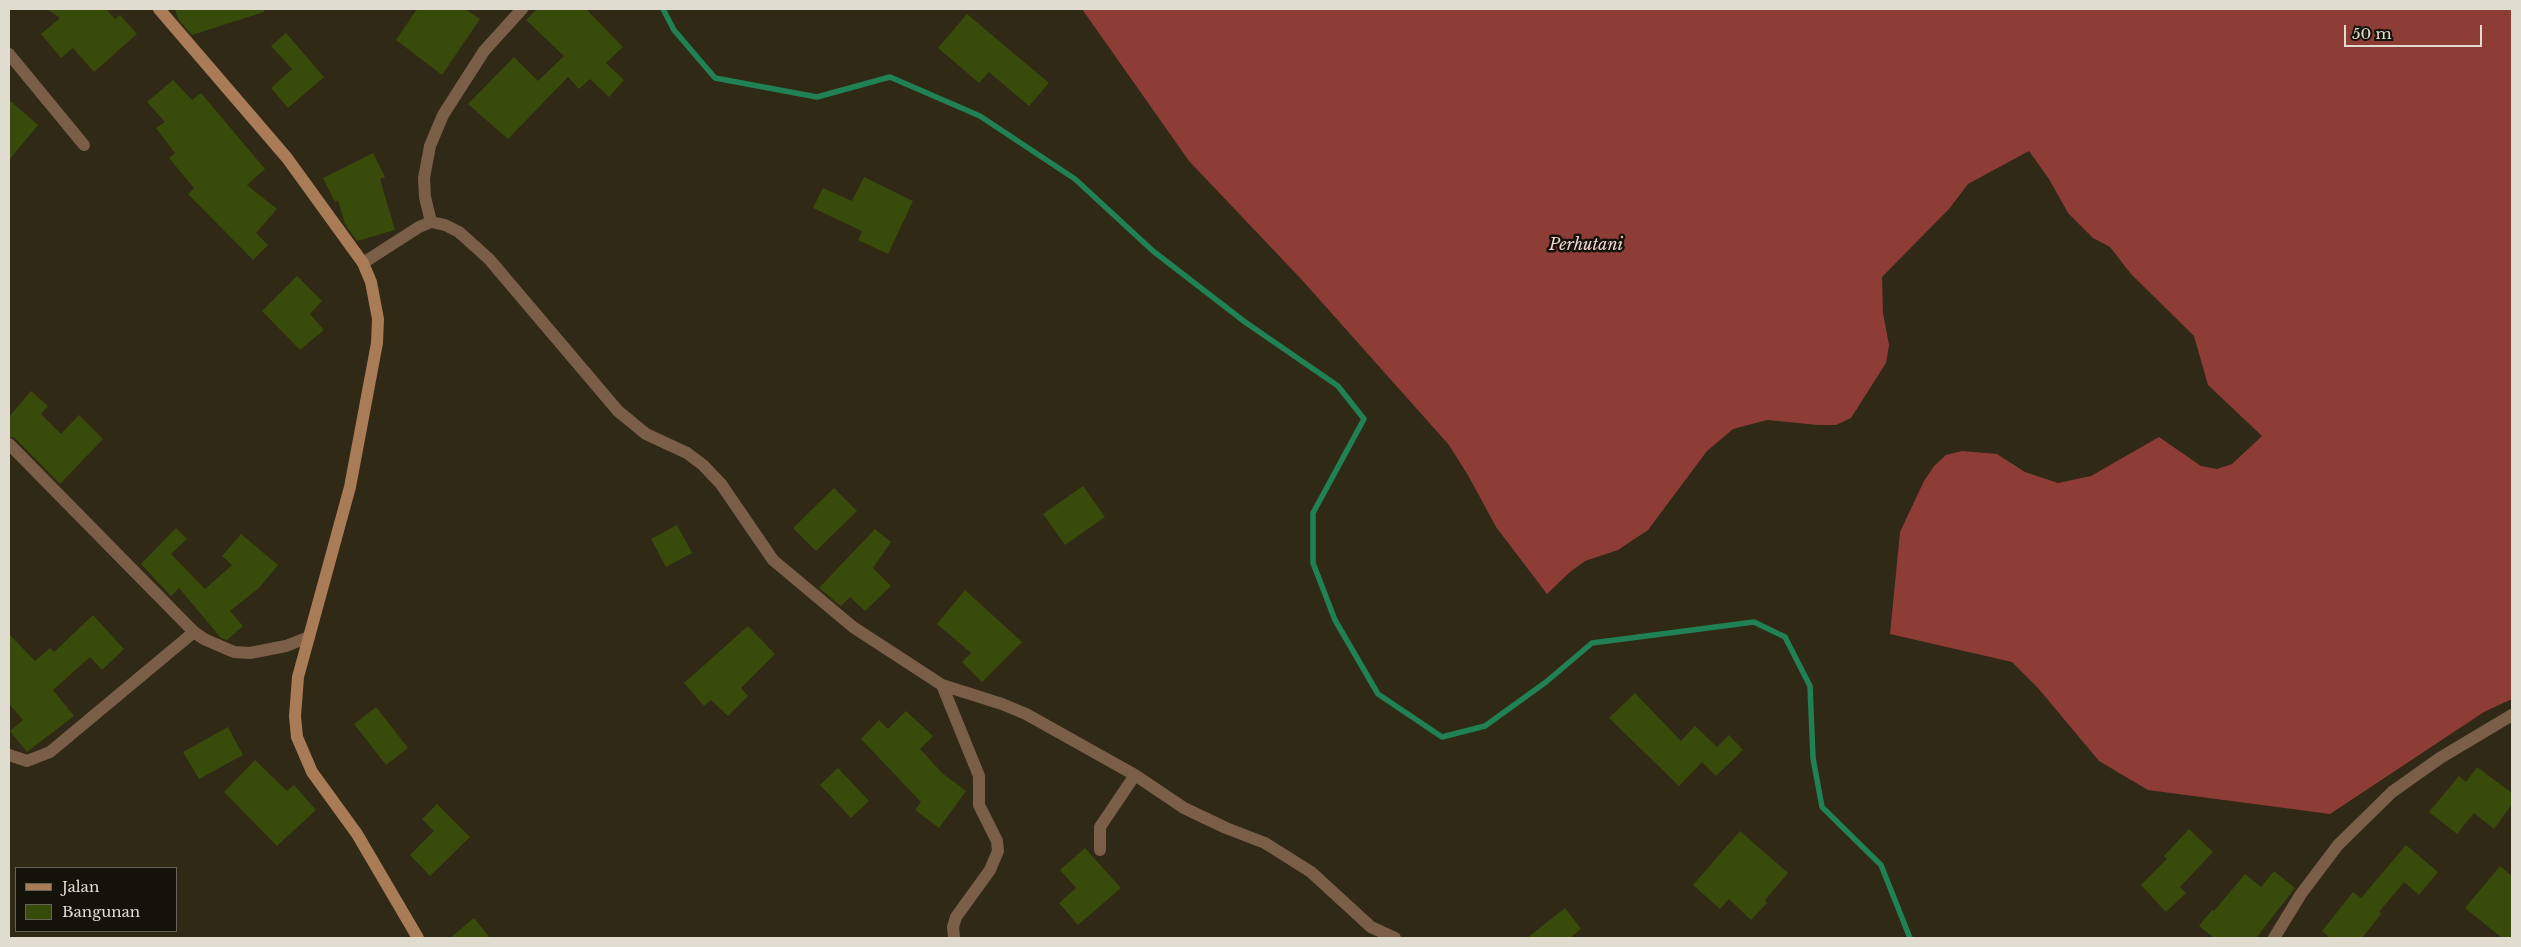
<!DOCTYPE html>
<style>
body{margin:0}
#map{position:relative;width:2521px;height:947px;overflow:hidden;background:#2f2916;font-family:"Libre Baskerville",serif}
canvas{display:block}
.frame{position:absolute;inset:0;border:10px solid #e0dcd0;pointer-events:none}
.legend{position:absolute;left:15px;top:867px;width:162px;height:65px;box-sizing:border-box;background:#151209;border:1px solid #666359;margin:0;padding:6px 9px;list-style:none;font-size:15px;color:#e0dcd0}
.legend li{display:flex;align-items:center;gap:10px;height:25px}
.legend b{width:25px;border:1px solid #666359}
.scale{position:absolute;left:2344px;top:25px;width:138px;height:22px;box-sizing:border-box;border:2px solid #e0dcd0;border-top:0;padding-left:6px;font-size:15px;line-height:18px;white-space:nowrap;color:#e0dcd0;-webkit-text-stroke:4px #151209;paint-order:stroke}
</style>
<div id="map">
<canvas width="2521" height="947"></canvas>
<div class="frame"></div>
<ul class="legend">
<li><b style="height:6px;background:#a97b56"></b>Jalan</li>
<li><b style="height:14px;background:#384b0a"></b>Bangunan</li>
</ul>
<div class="scale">50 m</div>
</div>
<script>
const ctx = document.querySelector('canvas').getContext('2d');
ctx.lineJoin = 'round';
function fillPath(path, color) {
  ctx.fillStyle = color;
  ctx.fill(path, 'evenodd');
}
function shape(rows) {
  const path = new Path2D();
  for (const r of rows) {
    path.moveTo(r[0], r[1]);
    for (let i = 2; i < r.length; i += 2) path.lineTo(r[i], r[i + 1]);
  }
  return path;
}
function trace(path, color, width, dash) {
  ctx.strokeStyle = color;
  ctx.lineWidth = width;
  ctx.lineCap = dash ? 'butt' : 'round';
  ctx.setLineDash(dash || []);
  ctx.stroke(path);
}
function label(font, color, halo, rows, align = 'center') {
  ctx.font = font + ' "Libre Baskerville",serif';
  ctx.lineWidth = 5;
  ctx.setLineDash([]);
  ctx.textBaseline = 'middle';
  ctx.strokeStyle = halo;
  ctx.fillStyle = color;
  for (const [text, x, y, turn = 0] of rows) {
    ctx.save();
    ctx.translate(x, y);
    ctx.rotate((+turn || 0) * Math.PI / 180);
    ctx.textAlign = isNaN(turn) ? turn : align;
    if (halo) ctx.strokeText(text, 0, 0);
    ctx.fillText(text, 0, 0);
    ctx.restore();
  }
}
const forest = shape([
 [1082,9,2512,9,2512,699,2484,712,2330,814,2148,790,2099,761,2038,688,2012,662,1890,634,1900,532,1924,481,1934,466,1946,455,1962,451,1997,454,2025,472,2058,483,2091,476,2159,437,2201,466,2217,469,2232,464,2262,436,2208,385,2194,336,2131,274,2110,247,2093,238,2068,213,2049,179,2029,151,1968,184,1949,209,1882,277,1883,313,1889,345,1886,363,1851,418,1836,425,1818,425,1767,420,1733,429,1707,451,1648,530,1618,550,1585,561,1570,572,1547,594,1496,527,1469,477,1449,445,1302,280,1189,161]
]);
const stream = shape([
 [663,9,674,30,715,78,817,97,890,77,980,116,1075,179,1153,251,1245,322,1338,386,1364,419,1313,513,1313,563,1335,620,1378,694,1442,737,1485,726,1546,682,1592,643,1754,622,1785,637,1810,686,1813,758,1822,807,1881,865,1910,938]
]);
const building = shape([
 [47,9,106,9,115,19,120,15,137,34,94,72,73,48,61,58,41,34,60,18],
 [175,9,264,9,264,12,192,35,178,19],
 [417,9,465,9,480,19,442,75,396,40],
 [537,9,586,9,623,47,606,63,624,80,609,97,590,79,579,89,568,77,508,139,468,104,514,57,538,81,564,56,526,20],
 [967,14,1049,83,1029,106,989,72,979,83,938,48],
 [286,33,324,77,288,108,271,88,292,69,271,46],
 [173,80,192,100,201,93,265,169,247,185,277,209,256,233,268,245,253,260,188,194,194,188,169,158,175,153,156,128,165,122,147,102],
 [9,100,38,125,9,160],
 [373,153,385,177,380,179,395,230,357,241,345,224,338,200,335,202,323,178],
 [864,177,913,201,888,254,858,240,862,231,813,208,823,188,852,201],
 [297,276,322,301,310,314,324,330,300,350,262,311],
 [31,391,48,406,41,414,61,434,79,415,103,439,60,484,15,438,9,436,9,417],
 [1083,486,1105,517,1065,545,1043,514],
 [834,488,857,511,816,551,793,528],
 [677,525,692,553,666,567,651,539],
 [176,528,187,539,171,554,205,589,232,565,222,556,241,534,278,565,259,588,230,611,243,626,227,640,221,638,179,588,171,596,141,564],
 [875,529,891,542,873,568,891,586,865,611,850,597,841,606,819,588],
 [965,590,1022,642,982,682,962,662,971,653,937,624],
 [93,615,124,649,102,670,90,657,53,690,74,716,27,752,10,731,23,720,9,704,9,634,35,661,50,648,54,652],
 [748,626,775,654,741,688,748,696,728,716,711,700,704,706,684,683],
 [1635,693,1681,741,1695,726,1717,747,1729,735,1743,750,1716,776,1702,762,1679,786,1609,718],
 [376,707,408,748,386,765,354,724],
 [906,711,933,736,920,749,942,773,966,791,939,828,915,810,921,802,861,739,879,720,888,729],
 [228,727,243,755,199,779,183,752],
 [255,760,287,791,294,785,316,810,277,846,224,792],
 [2477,767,2512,793,2512,804,2494,829,2474,813,2457,834,2429,812,2459,776,2466,782],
 [838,768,869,801,851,818,820,785],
 [437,804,470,837,430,876,410,855,434,831,422,819],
 [2189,829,2213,852,2180,887,2186,893,2166,912,2141,885,2167,859,2164,856],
 [1740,831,1788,873,1765,900,1767,903,1751,920,1729,899,1720,909,1693,885],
 [2406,845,2438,872,2419,895,2404,882,2379,912,2381,914,2362,938,2330,938,2322,931,2353,892,2361,898],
 [1085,848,1121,888,1078,925,1059,903,1076,888,1060,870],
 [2500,866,2512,876,2512,938,2502,938,2465,908],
 [2274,871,2295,888,2256,938,2214,938,2199,926,2212,910,2214,911,2245,874,2261,887],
 [1565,908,1581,929,1570,938,1527,938],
 [474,918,490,938,450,938]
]);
const street = shape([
 [9,54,84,145],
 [431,222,425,197,424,178,430,146,443,115,484,51,522,9],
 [363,263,419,227,431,222,445,225,459,232,489,259,618,411,646,434,687,453,703,465,721,484,773,560,853,627,942,685,1002,704,1026,714,1135,775,1184,808,1226,828,1265,843,1311,872,1371,927,1395,938],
 [9,444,194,632,204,639,234,652,250,653,286,646,309,637],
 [942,685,979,776,979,805,997,841,998,851,990,870,956,917,953,927,954,938],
 [9,755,27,761,50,752,194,632],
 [1100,850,1100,827,1135,775],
 [2274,938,2301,894,2338,845,2392,792,2440,758,2512,715]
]);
const secondary = shape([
 [159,9,287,158,363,263,371,282,378,319,377,343,350,487,298,677,295,716,297,737,312,772,357,834,418,938]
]);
const parkNames = [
 ["Perhutani",1586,245]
];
fillPath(forest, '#8e3c36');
trace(stream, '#208154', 5.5);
fillPath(building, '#384b0a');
trace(street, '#7b5e48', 12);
trace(secondary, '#a97b56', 12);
label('italic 16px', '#f1d7d4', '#151209', parkNames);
</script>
